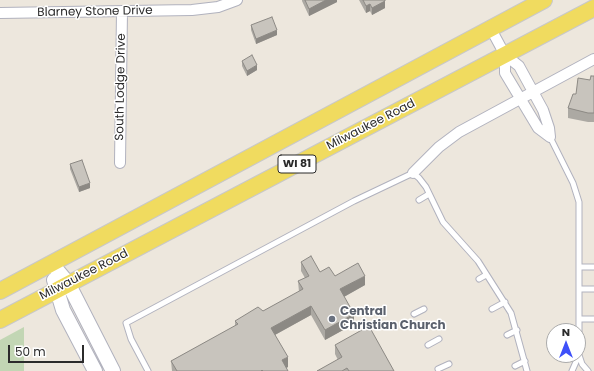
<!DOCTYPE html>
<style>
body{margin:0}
#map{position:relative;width:594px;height:371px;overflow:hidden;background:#ede7dd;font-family:Poppins,sans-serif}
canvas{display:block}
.north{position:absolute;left:546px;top:323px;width:40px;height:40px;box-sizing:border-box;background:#fff;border:1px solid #aaa;border-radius:50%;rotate:0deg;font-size:11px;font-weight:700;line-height:16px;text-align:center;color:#2b2b2b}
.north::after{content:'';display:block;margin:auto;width:14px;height:18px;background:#3e50f9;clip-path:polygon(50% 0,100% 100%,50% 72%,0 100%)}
.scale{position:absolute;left:8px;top:345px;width:76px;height:18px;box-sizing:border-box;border:2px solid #2b2b2b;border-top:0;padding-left:5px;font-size:12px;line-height:14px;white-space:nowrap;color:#2b2b2b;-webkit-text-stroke:3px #fff;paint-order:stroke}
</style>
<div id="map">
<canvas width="594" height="371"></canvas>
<div class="north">N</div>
<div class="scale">50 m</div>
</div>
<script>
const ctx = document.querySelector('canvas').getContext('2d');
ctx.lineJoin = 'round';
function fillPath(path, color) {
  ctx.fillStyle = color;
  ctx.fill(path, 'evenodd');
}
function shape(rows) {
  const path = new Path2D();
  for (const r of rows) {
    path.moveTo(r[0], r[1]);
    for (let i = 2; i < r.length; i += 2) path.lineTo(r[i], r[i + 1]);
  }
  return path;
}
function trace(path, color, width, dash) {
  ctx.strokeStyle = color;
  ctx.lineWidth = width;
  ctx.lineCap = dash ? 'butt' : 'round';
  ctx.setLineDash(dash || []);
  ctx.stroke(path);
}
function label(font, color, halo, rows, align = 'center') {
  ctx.font = font + ' Poppins,sans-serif';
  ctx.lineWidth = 3;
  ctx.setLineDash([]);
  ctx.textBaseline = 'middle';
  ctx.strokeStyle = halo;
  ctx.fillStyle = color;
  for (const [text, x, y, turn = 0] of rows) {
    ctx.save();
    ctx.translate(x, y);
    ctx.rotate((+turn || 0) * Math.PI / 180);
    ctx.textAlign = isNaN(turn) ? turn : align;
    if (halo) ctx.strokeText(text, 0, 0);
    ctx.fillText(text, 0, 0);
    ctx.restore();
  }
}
const cemetery = shape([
 [24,327,24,371,0,371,0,340]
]);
const lane = shape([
 [550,137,573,183,579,202,579,355,572,371],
 [419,200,429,194],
 [580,267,594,267],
 [479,279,486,275],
 [580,289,594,289],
 [492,309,505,302],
 [414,314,424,309],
 [580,319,594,319],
 [507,335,517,330],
 [428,345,439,339],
 [579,355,582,364,588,371],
 [515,366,525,361],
 [438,369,449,364],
 [148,371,131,339,126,323,354,201,413,173,419,178,426,187,443,222,478,261,511,313,527,371]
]);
const street = shape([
 [0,13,192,10,218,7,237,0],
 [491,29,505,55,505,73,538,128,550,137,549,128,543,110,519,66,505,55],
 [120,163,122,11],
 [413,173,439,147,459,132,594,59]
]);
const secondary = shape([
 [52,264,68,283,113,371],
 [54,280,63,310,95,371]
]);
const primary = shape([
 [0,291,544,0],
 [0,320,594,8]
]);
const wall = shape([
 [302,0,337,0,337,2,309,16,302,1],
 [359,0,385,0,385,8,372,15,370,11,366,13],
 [251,25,277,35,256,44,251,30],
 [242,61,257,70,247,76,242,66],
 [594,76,594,122,588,122,568,118,568,108,576,94],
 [70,164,90,188,79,192,70,169],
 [301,262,320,272,365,285,344,297,354,324,325,340,311,315,275,335,288,367,286,368,288,371,172,371,171,361,235,326,235,321,263,311,299,292,298,281,305,278,301,271],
 [335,345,394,371,317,371,338,360,335,354]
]);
const shadedWall = shape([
 [326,0,337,0,337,2,309,16,309,9],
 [385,1,385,8,372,15,372,8],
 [370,4,370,11,366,13,366,6],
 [277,30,277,35,256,44,256,39],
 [257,65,257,70,247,76,247,71],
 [90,183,90,188,79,192,79,187],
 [365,276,365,285,340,299,340,289],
 [311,306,311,315,271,337,271,328],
 [354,314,354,324,325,340,325,330],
 [288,357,288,367,282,370,282,360]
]);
const building = shape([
 [305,0,326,0,309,9,305,0],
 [363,0,385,0,385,1,372,8,370,4,366,6,363,0],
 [272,17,277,30,256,39,251,25,272,17],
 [252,55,257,65,247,71,242,61,252,55],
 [591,76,594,76,594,113,588,113,568,108,573,94,576,94,578,78,590,80,591,76],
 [82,160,90,183,79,187,70,164,82,160],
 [311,256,320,272,329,267,335,276,358,263,365,276,340,289,354,314,325,330,311,306,271,328,288,357,282,360,288,371,263,371,262,370,261,371,177,371,171,361,238,324,235,321,258,307,263,311,303,289,298,281,309,276,301,262,311,256],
 [369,326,394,371,349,371,347,368,342,371,317,371,342,357,335,345,369,326]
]);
const markers = [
 [332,319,4,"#6b7280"]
];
const shields = [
 [297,164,38]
];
const shieldNames = [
 ["WI 81",297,164]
];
const streetNames = [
 ["Blarney Stone Drive",95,12,-1],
 ["South Lodge Drive",121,87,-89],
 ["Milwaukee Road",371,125,-27],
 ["Milwaukee Road",84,275,-27]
];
const worshipNames = [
 ["Central",340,312],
 ["Christian Church",340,326]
];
fillPath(cemetery, '#c2d6b4');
trace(lane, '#b1b2be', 7);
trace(street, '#b1b2be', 12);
trace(secondary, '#b1b2be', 16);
trace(primary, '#c8c8c8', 18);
trace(lane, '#fff', 5);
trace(street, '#fff', 10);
trace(secondary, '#fff', 14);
trace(primary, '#f0db5f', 16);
fillPath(wall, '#aca9a3');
fillPath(shadedWall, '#8c8984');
fillPath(building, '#c8c4bd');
trace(building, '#8c8984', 1);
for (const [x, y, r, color] of markers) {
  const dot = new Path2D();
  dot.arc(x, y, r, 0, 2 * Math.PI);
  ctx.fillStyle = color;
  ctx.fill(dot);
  trace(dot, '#fff', 1.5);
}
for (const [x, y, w] of shields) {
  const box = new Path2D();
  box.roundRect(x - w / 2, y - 9, w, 18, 3);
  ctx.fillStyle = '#fff';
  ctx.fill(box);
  trace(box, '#2b2b2b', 1);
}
label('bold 11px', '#2b2b2b', null, shieldNames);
label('12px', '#2b2b2b', '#fff', streetNames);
label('bold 12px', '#5b616d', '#fff', worshipNames, 'left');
</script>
